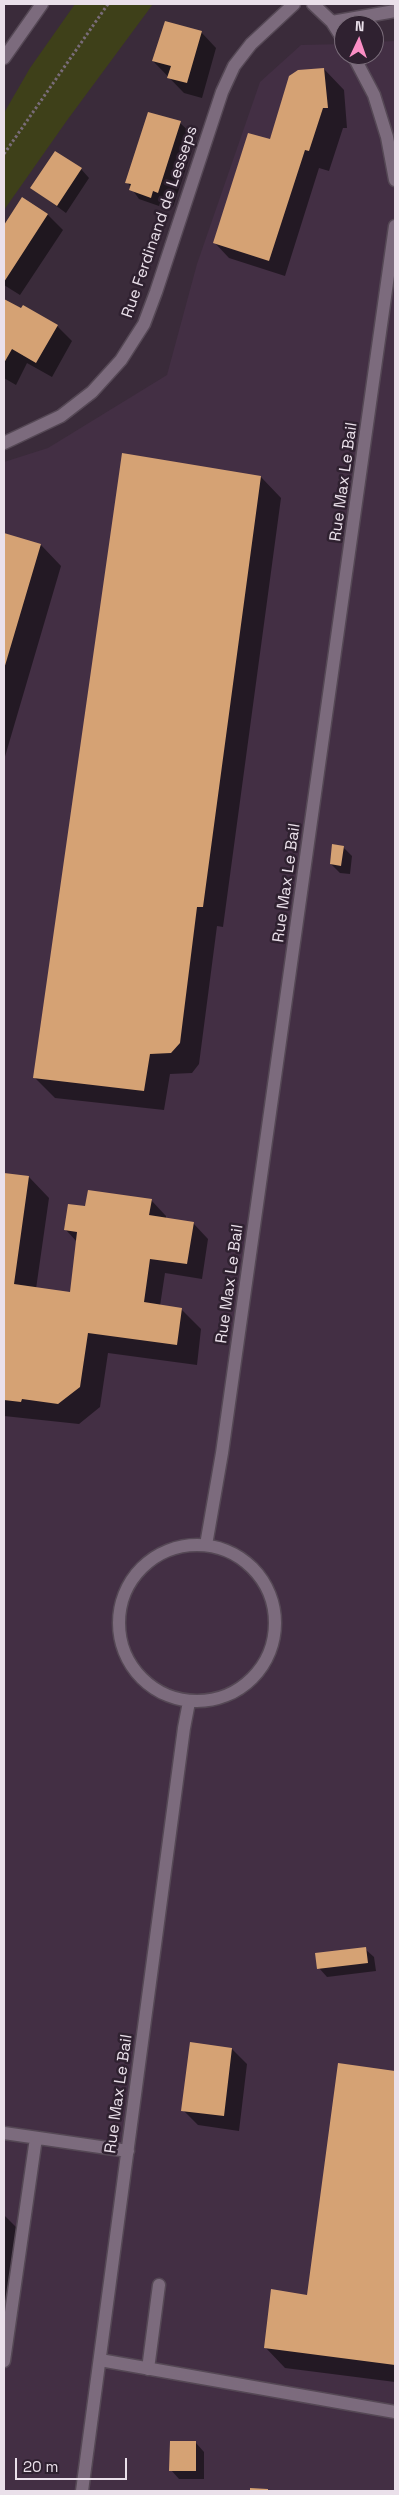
<!DOCTYPE html>
<style>
body{margin:0}
#map{position:relative;width:399px;height:2495px;overflow:hidden;background:#3a2b3a;font-family:"Space Grotesk",sans-serif}
canvas{display:block}
.frame{position:absolute;inset:0;border:5px solid #eae0ea;pointer-events:none}
.north{position:absolute;left:334px;top:15px;width:50px;height:50px;box-sizing:border-box;background:#2f2130;border:1px solid #7a6d7a;border-radius:50%;rotate:3deg;font-size:14px;font-weight:700;line-height:20px;text-align:center;color:#eae0ea}
.north::after{content:'';display:block;margin:auto;width:18px;height:22px;background:#fb8fc5;clip-path:polygon(50% 0,100% 100%,50% 72%,0 100%)}
.scale{position:absolute;left:15px;top:2458px;width:112px;height:22px;box-sizing:border-box;border:2px solid #eae0ea;border-top:0;padding-left:6px;font-size:15px;line-height:18px;white-space:nowrap;color:#eae0ea;-webkit-text-stroke:4px #2f2130;paint-order:stroke}
</style>
<div id="map">
<canvas width="399" height="2495"></canvas>
<div class="frame"></div>
<div class="north">N</div>
<div class="scale">20 m</div>
</div>
<script>
const ctx = document.querySelector('canvas').getContext('2d');
ctx.lineJoin = 'round';
function fillPath(path, color) {
  ctx.fillStyle = color;
  ctx.fill(path, 'evenodd');
}
function shape(rows) {
  const path = new Path2D();
  for (const r of rows) {
    if (r.length === 3) {
      path.moveTo(r[0] + r[2], r[1]);
      path.arc(r[0], r[1], r[2], 0, 2 * Math.PI);
      continue;
    }
    path.moveTo(r[0], r[1]);
    for (let i = 2; i < r.length; i += 2) path.lineTo(r[i], r[i + 1]);
  }
  return path;
}
function trace(path, color, width, dash) {
  ctx.strokeStyle = color;
  ctx.lineWidth = width;
  ctx.lineCap = dash ? 'butt' : 'round';
  ctx.setLineDash(dash || []);
  ctx.stroke(path);
}
function label(font, color, halo, rows, align = 'center') {
  ctx.font = font + ' "Space Grotesk",sans-serif';
  ctx.lineWidth = 5;
  ctx.setLineDash([]);
  ctx.textBaseline = 'middle';
  ctx.strokeStyle = halo;
  ctx.fillStyle = color;
  for (const [text, x, y, turn = 0] of rows) {
    ctx.save();
    ctx.translate(x, y);
    ctx.rotate((+turn || 0) * Math.PI / 180);
    ctx.textAlign = isNaN(turn) ? turn : align;
    if (halo) ctx.strokeText(text, 0, 0);
    ctx.fillText(text, 0, 0);
    ctx.restore();
  }
}
const built = shape([
 [395,41,395,2491,4,2491,4,462,48,448,167,375,197,264,260,82,301,45,344,44,344,55,374,55,374,42]
]);
const green = shape([
 [75,4,153,4,68,119,4,210,4,113,30,68]
]);
const shadow = shape([
 [201,32,216,48,202,98,184,93,153,61],
 [324,69,344,90,347,128,343,128,329,171,319,168,285,276,229,258,214,242,275,142],
 [180,123,196,138,173,207,160,203,159,206,139,199,127,182],
 [81,169,89,178,66,213,32,188],
 [23,199,48,215,63,230,20,295,4,285,4,228],
 [4,300,57,326,72,341,52,377,27,363,16,385,4,378],
 [123,454,261,477,281,498,223,927,217,926,199,1064,192,1073,170,1074,164,1110,55,1098,34,1077],
 [4,534,41,545,61,566,4,760],
 [343,847,352,856,350,874,340,873,331,864],
 [4,1174,29,1177,49,1198,36,1289,71,1294,77,1242,66,1230,86,1208,151,1200,166,1216,166,1219,193,1223,208,1239,202,1279,165,1273,160,1306,181,1309,201,1329,197,1365,108,1353,100,1407,79,1424,4,1416],
 [365,1949,374,1957,376,1971,327,1977,319,1968],
 [232,2049,247,2064,239,2131,198,2125,183,2110],
 [339,2065,395,2072,395,2382,285,2368,265,2347,308,2296],
 [4,2215,19,2230,4,2328],
 [196,2443,204,2452,204,2479,179,2479,171,2470]
]);
const building = shape([
 [165,21,202,31,187,83,167,78,171,66,152,61],
 [324,68,328,108,323,108,309,151,305,150,269,261,213,243,248,133,270,139,289,76,298,70],
 [148,112,181,121,158,193,153,191,151,198,129,190,131,184,125,183],
 [55,151,82,168,57,206,30,188],
 [22,197,48,214,4,282,4,225],
 [4,299,21,308,23,305,58,325,36,363,12,349,4,363],
 [122,453,261,476,203,907,197,907,180,1043,171,1053,150,1054,144,1091,33,1078],
 [4,533,41,544,4,669],
 [332,844,344,846,341,866,330,864],
 [4,1173,29,1176,14,1284,70,1292,77,1232,64,1230,68,1204,85,1206,88,1190,152,1199,149,1215,194,1222,187,1264,150,1259,144,1302,182,1308,177,1345,88,1333,80,1387,58,1404,22,1399,21,1402,4,1400],
 [366,1947,368,1963,317,1969,315,1953],
 [190,2042,232,2048,224,2116,181,2111],
 [338,2063,395,2071,395,2365,264,2348,271,2289,307,2295],
 [170,2441,196,2441,196,2471,169,2471],
 [250,2488,268,2489,268,2491,250,2491]
]);
const path = shape([
 [4,154,108,4]
]);
const minor = shape([
 [313,4,332,22,344,41],
 [332,22,395,11],
 [353,55,374,95,387,137,395,180],
 [4,58,42,4],
 [4,443,61,416,92,392,121,360,144,324,156,292,222,92,234,66,251,44,294,4],
 [197,1623,78],
 [206,1545,222,1453,395,226],
 [4,2133,128,2151],
 [100,2360,395,2412],
 [4,2361,36,2138],
 [148,2369,159,2285],
 [82,2491,184,1728,189,1702]
]);
const streetNames = [
 ["Rue Ferdinand de Lesseps",160,222,-71],
 ["Rue Max Le Bail",344,482,-82],
 ["Rue Max Le Bail",287,883,-82],
 ["Rue Max Le Bail",230,1284,-82],
 ["Rue Max Le Bail",119,2094,-82]
];
fillPath(built, '#432f44');
fillPath(green, '#3e4019');
fillPath(shadow, '#0007');
fillPath(building, '#d5a274');
trace(minor, '#554855', 15);
trace(path, '#796c79', 3, [2.5, 2.5]);
trace(minor, '#7c6b7d', 12);
label('16px', '#eae0ea', '#2f2130', streetNames);
</script>
